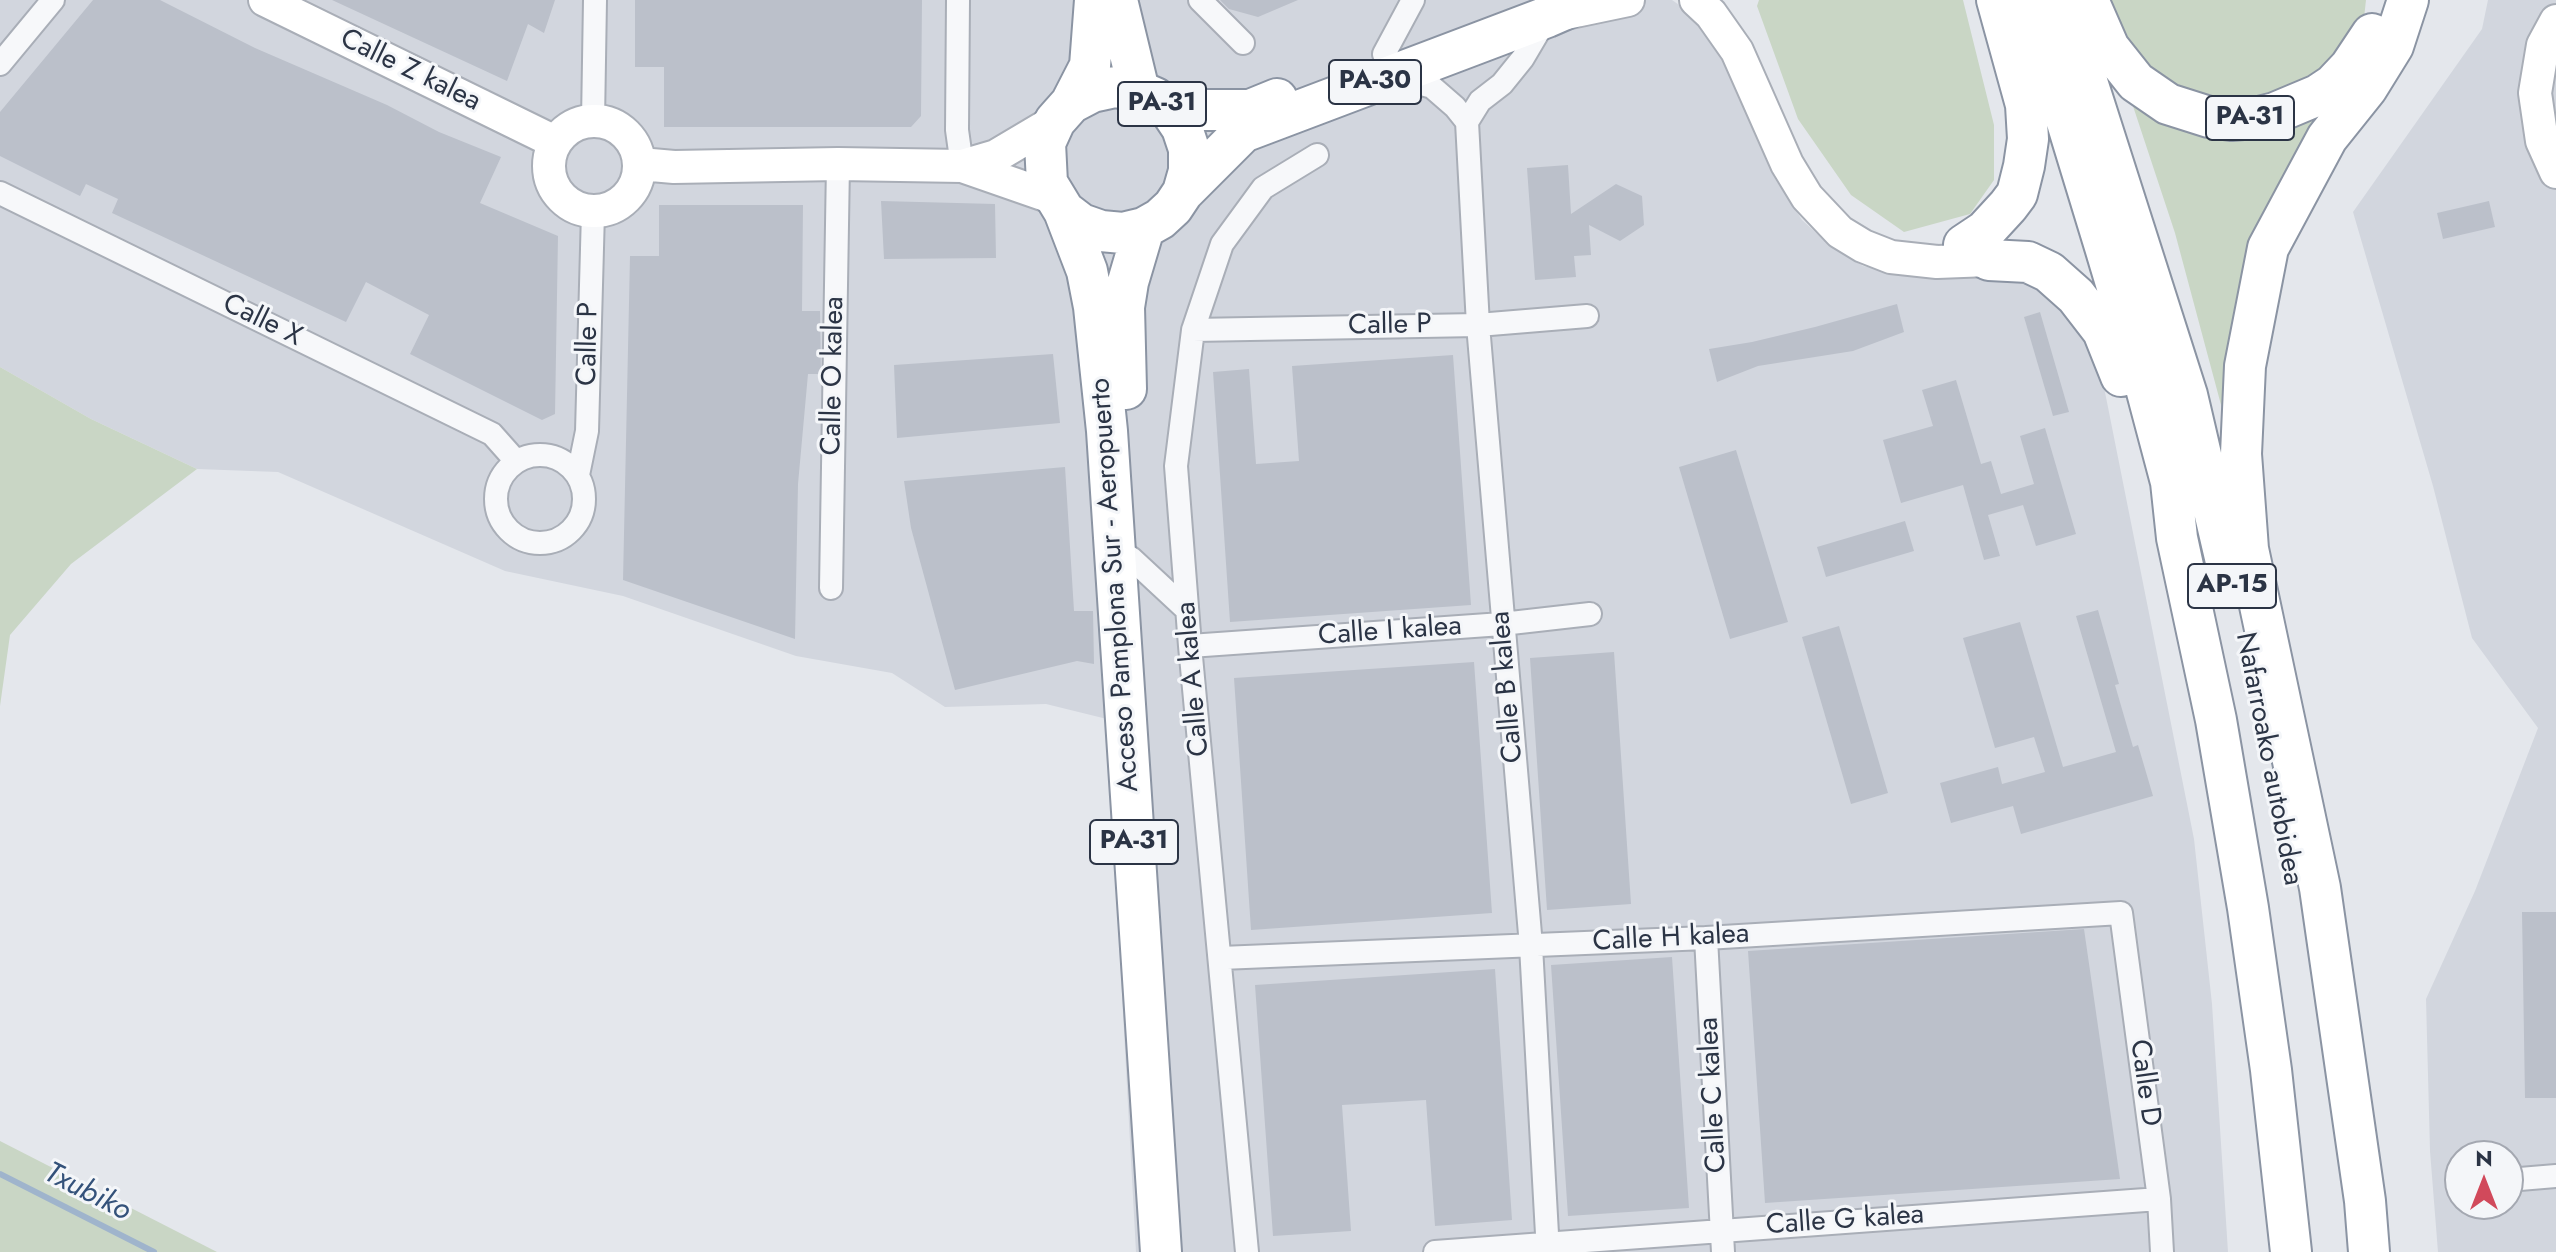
<!DOCTYPE html>
<style>
body{margin:0}
#map{position:relative;width:2556px;height:1252px;overflow:hidden;background:#e4e7ec;font-family:Jost,sans-serif}
canvas{display:block}
.north{position:absolute;left:2444px;top:1140px;width:80px;height:80px;box-sizing:border-box;background:#f4f6f9;border:2px solid #a4a8b1;border-radius:50%;rotate:0deg;font-size:22px;font-weight:700;line-height:32px;text-align:center;color:#2b3445}
.north::after{content:'';display:block;margin:auto;width:28px;height:36px;background:#d1495b;clip-path:polygon(50% 0,100% 100%,50% 72%,0 100%)}
</style>
<div id="map">
<canvas width="2556" height="1252"></canvas>
<div class="north">N</div>
</div>
<script>
const ctx = document.querySelector('canvas').getContext('2d');
ctx.lineJoin = 'round';
function fillPath(path, color) {
  ctx.fillStyle = color;
  ctx.fill(path, 'evenodd');
}
function shape(rows) {
  const path = new Path2D();
  for (const r of rows) {
    if (r.length === 3) {
      path.moveTo(r[0] + r[2], r[1]);
      path.arc(r[0], r[1], r[2], 0, 2 * Math.PI);
      continue;
    }
    path.moveTo(r[0], r[1]);
    for (let i = 2; i < r.length; i += 2) path.lineTo(r[i], r[i + 1]);
  }
  return path;
}
function trace(path, color, width, dash) {
  ctx.strokeStyle = color;
  ctx.lineWidth = width;
  ctx.lineCap = dash ? 'butt' : 'round';
  ctx.setLineDash(dash || []);
  ctx.stroke(path);
}
function label(font, color, halo, rows, align = 'center') {
  ctx.font = font + ' Jost,sans-serif';
  ctx.lineWidth = 6;
  ctx.setLineDash([]);
  ctx.textBaseline = 'middle';
  ctx.strokeStyle = halo;
  ctx.fillStyle = color;
  for (const [text, x, y, turn = 0] of rows) {
    ctx.save();
    ctx.translate(x, y);
    ctx.rotate((+turn || 0) * Math.PI / 180);
    ctx.textAlign = isNaN(turn) ? turn : align;
    if (halo) ctx.strokeText(text, 0, 0);
    ctx.fillText(text, 0, 0);
    ctx.restore();
  }
}
const built = shape([
 [0,0,1672,0,1692,14,1710,32,1774,177,1802,220,1833,248,1863,266,1906,275,1938,273,1967,268,2046,282,2094,337,2194,839,2212,1004,2228,1252,1136,1252,1107,719,1046,704,945,707,892,673,796,656,623,596,505,571,278,472,197,469,91,419,0,367],
 [2488,0,2556,0,2556,1252,2438,1252,2430,1151,2426,999,2475,891,2538,728,2472,638,2433,486,2353,212,2482,29],
 [2460,1156,2508,1156,2508,1204,2460,1204]
]);
const green = shape([
 [1759,0,1963,0,1994,125,1994,180,1970,214,1904,232,1851,195,1798,119,1757,6],
 [2102,0,2366,0,2364,18,2313,81,2263,100,2208,100,2157,74,2106,11],
 [2130,97,2321,114,2228,431,2175,233],
 [0,367,91,419,197,469,71,564,10,635,0,706],
 [0,1141,217,1252,0,1252]
]);
const stream = shape([
 [0,1174,154,1252]
]);
const building = shape([
 [93,0,160,0,255,48,387,105,439,132,501,157,480,203,558,236,555,414,542,420,410,354,429,315,366,282,346,322,112,213,118,199,86,184,80,196,0,156,0,112],
 [332,0,555,0,544,33,528,24,507,81],
 [635,0,922,0,921,116,911,127,664,127,664,67,635,67],
 [1220,0,1298,0,1258,17,1229,9],
 [1568,165,1571,214,1616,184,1642,196,1644,225,1620,241,1589,225,1591,255,1574,256,1576,277,1535,280,1527,168],
 [881,201,995,204,996,258,884,259],
 [2489,201,2495,227,2443,239,2437,213],
 [659,205,803,205,802,311,820,311,821,374,808,374,798,484,795,639,623,580,630,256,659,256],
 [1897,304,1904,332,1853,351,1758,366,1717,382,1709,349,1752,342,1815,327],
 [2040,312,2069,412,2053,416,2024,317],
 [1053,354,1060,423,897,438,894,365],
 [1453,355,1471,605,1230,622,1213,372,1249,369,1256,464,1299,461,1292,366],
 [1956,380,1981,464,1991,461,2001,494,2034,484,2020,436,2045,428,2076,534,2036,546,2023,505,1988,515,2000,556,1984,560,1963,485,1901,503,1883,440,1933,426,1922,390],
 [1736,450,1788,622,1730,639,1679,467],
 [1065,467,1074,611,1093,611,1094,664,1077,661,955,690,911,528,904,481],
 [1905,521,1914,551,1826,577,1817,547],
 [2098,610,2119,684,2115,685,2133,747,2138,745,2153,796,2021,834,2013,806,1951,823,1940,783,1998,767,2002,784,2045,772,2034,737,1995,748,1963,638,2020,622,2063,767,2116,752,2076,616],
 [1839,626,1888,793,1851,804,1802,637],
 [1614,652,1631,904,1547,910,1530,658],
 [1474,662,1492,913,1251,930,1234,678],
 [2522,912,2556,912,2556,1098,2525,1098],
 [2084,929,2120,1179,1765,1203,1748,951],
 [1672,957,1689,1208,1568,1216,1551,965],
 [1495,969,1512,1220,1435,1226,1426,1100,1342,1105,1351,1231,1273,1236,1255,985]
]);
const street = shape([
 [958,0,957,130,962,166],
 [1200,0,1243,43],
 [1384,54,1413,0],
 [0,64,53,0],
 [1396,77,1432,87,1455,107,1467,122,1480,101,1502,84,1523,58,1546,19],
 [593,121,595,0],
 [1467,122,1478,325,1531,946,1548,1252],
 [0,193,492,434,516,461],
 [1193,330,1478,325,1587,316],
 [540,499,44],
 [578,475,587,431,593,212],
 [1131,558,1187,610],
 [831,588,838,164],
 [1190,646,1502,624,1590,614],
 [1706,938,1723,1252],
 [1221,958,1706,938,2121,913,2159,1199,2162,1252],
 [2508,1180,2556,1176],
 [1247,1252,1190,646,1176,466,1193,330,1222,244,1263,188,1317,155],
 [1435,1252,2159,1199]
]);
const secondary = shape([
 [265,0,555,142],
 [1696,0,1711,14,1737,51,1787,164,1807,197,1840,232,1863,246,1891,257,1937,262,1989,260],
 [1561,14,1628,0],
 [2556,21,2543,45,2535,93,2542,141,2556,172],
 [594,166,45],
 [640,164,674,167,838,164,962,166,996,156,1055,121],
 [962,166,1054,198]
]);
const highway = shape([
 [1117,0,1139,91],
 [2024,0,2063,109,2106,250,2137,354,2171,482,2177,538,2216,720,2248,908,2271,1070,2291,1252],
 [2061,0,2187,395,2230,579],
 [2088,0,2109,48,2136,82,2168,104,2209,117,2231,120,2255,118,2275,113,2318,95,2333,85,2350,67,2372,34],
 [1071,103,1092,92,1115,87,1139,91,1155,98,1170,110,1182,128,1189,149,1189,171,1183,192,1173,207,1160,219,1144,228,1123,233,1101,231,1081,224,1064,211,1047,183,1045,143,1055,121,1071,103,1090,66,1095,0],
 [1170,110,1250,110,1277,99],
 [1183,192,1243,132,1547,17,1586,0],
 [1064,211,1087,271,1094,307,1107,431,1161,1252],
 [1964,245,1985,231,2008,206,2017,194,2024,166,2028,139,2026,105,1997,0],
 [1989,260,2028,262,2049,272,2076,296,2103,331,2121,376],
 [1126,389,1124,307,1128,282,1144,228],
 [2369,1252,2365,1201,2320,888,2248,549,2241,454,2245,366,2268,248,2327,138,2367,88,2393,46,2408,0]
]);
const shields = [
 [1375,82,92],
 [1162,104,88],
 [2250,118,88],
 [2232,586,88],
 [1134,842,88]
];
const shieldNames = [
 ["PA-30",1375,82],
 ["PA-31",1162,104],
 ["PA-31",2250,118],
 ["AP-15",2232,586],
 ["PA-31",1134,842]
];
const streetNames = [
 ["Calle Z kalea",410,71,26],
 ["Calle X",262,321,26],
 ["Calle P",1390,326,-1],
 ["Calle P",589,344,-89],
 ["Calle O kalea",834,376,-89],
 ["Acceso Pamplona Sur - Aeropuerto",1116,585,-94],
 ["Calle I kalea",1390,632,-4],
 ["Calle A kalea",1194,679,-95],
 ["Calle B kalea",1508,687,-95],
 ["Nafarroako autobidea",2268,759,79],
 ["Calle H kalea",1671,939,-3],
 ["Calle D",2144,1083,82],
 ["Calle C kalea",1714,1095,-93],
 ["Calle G kalea",1845,1221,-4]
];
const waterNames = [
 ["Txubiko",87,1193,27]
];
fillPath(built, '#d2d6de');
fillPath(green, '#c9d6c5');
trace(stream, '#9fb4cc', 6);
fillPath(building, '#bbc0ca');
trace(street, '#a9aeb7', 26);
trace(secondary, '#a9aeb7', 36);
trace(highway, '#8b94a3', 44);
trace(street, '#f7f8fa', 22);
trace(secondary, '#fff', 32);
trace(highway, '#fff', 40);
for (const [x, y, w] of shields) {
  const box = new Path2D();
  box.roundRect(x - w / 2, y - 22, w, 44, 6);
  ctx.fillStyle = '#f4f6f9';
  ctx.fill(box);
  trace(box, '#2b3445', 2);
}
label('bold 26px', '#2b3445', null, shieldNames);
label('28px', '#2b3445', '#f4f6f9', streetNames);
label('italic 30px', '#34527a', '#f4f6f9', waterNames);
</script>
